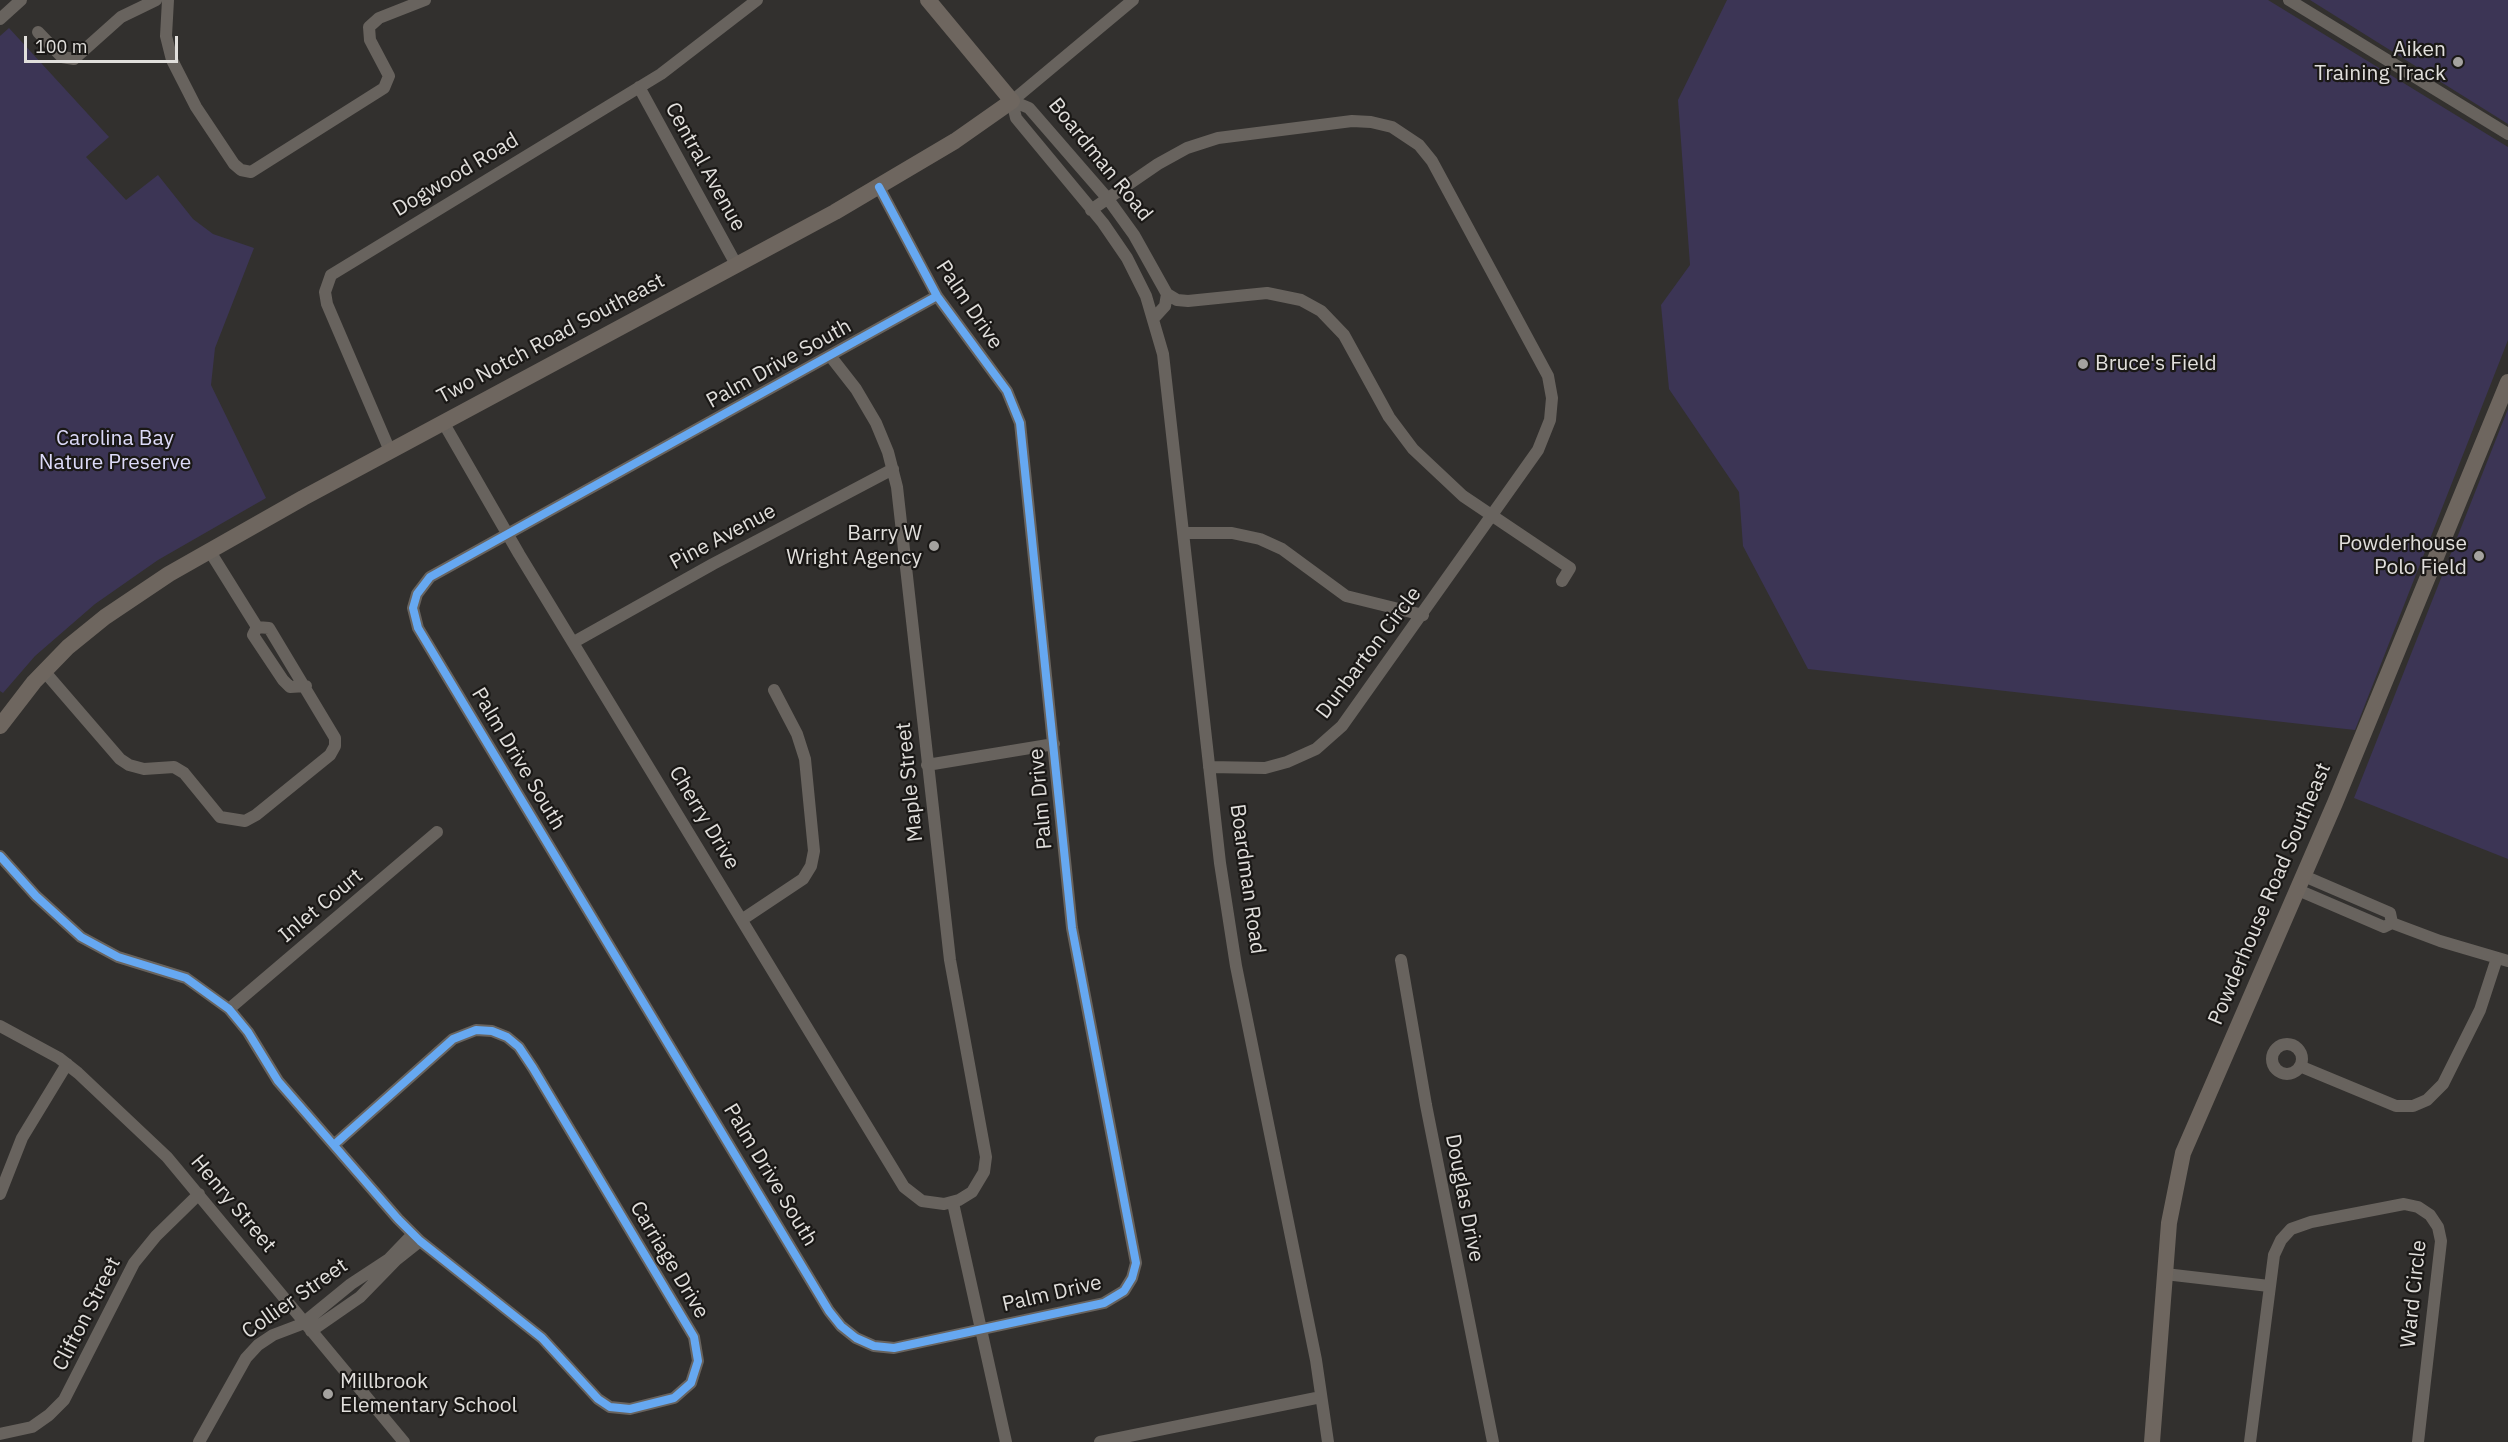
<!DOCTYPE html>
<style>
body{margin:0}
#map{position:relative;width:2508px;height:1442px;overflow:hidden;background:#32302e;font-family:"IBM Plex Sans",sans-serif}
canvas{display:block}
.scale{position:absolute;left:24px;top:36px;width:154px;height:27px;box-sizing:border-box;border:3px solid #e1dfdc;border-top:0;padding-left:8px;font-size:18px;line-height:21px;white-space:nowrap;color:#e1dfdc;-webkit-text-stroke:4px #1a1816;paint-order:stroke}
</style>
<div id="map">
<canvas width="2508" height="1442"></canvas>
<div class="scale">100 m</div>
</div>
<script>
const ctx = document.querySelector('canvas').getContext('2d');
ctx.lineJoin = 'round';
function fillPath(path, color) {
  ctx.fillStyle = color;
  ctx.fill(path, 'evenodd');
}
function shape(rows) {
  const path = new Path2D();
  for (const r of rows) {
    if (r.length === 3) {
      path.moveTo(r[0] + r[2], r[1]);
      path.arc(r[0], r[1], r[2], 0, 2 * Math.PI);
      continue;
    }
    path.moveTo(r[0], r[1]);
    for (let i = 2; i < r.length; i += 2) path.lineTo(r[i], r[i + 1]);
  }
  return path;
}
function trace(path, color, width, dash) {
  ctx.strokeStyle = color;
  ctx.lineWidth = width;
  ctx.lineCap = dash ? 'butt' : 'round';
  ctx.setLineDash(dash || []);
  ctx.stroke(path);
}
function label(font, color, halo, rows, align = 'center') {
  ctx.font = font + ' "IBM Plex Sans",sans-serif';
  ctx.lineWidth = 4.5;
  ctx.setLineDash([]);
  ctx.textBaseline = 'middle';
  ctx.strokeStyle = halo;
  ctx.fillStyle = color;
  for (const [text, x, y, turn = 0] of rows) {
    ctx.save();
    ctx.translate(x, y);
    ctx.rotate((+turn || 0) * Math.PI / 180);
    ctx.textAlign = isNaN(turn) ? turn : align;
    if (halo) ctx.strokeText(text, 0, 0);
    ctx.fillText(text, 0, 0);
    ctx.restore();
  }
}
const green = shape([
 [1727,0,2268,0,2508,147,2508,340,2355,730,1808,669,1743,546,1739,492,1669,389,1661,305,1690,265,1678,100],
 [2310,0,2508,0,2508,124],
 [9,28,109,137,86,157,126,200,158,175,193,219,213,234,254,248,215,348,211,385,266,498,158,560,95,604,35,656,3,693,0,691,0,36],
 [2508,409,2508,859,2354,798]
]);
const street = shape([
 [168,0,166,36,172,60,196,107,234,164,241,170,251,172,384,88,389,76,370,40,369,27,379,18,425,0],
 [2289,0,2508,134],
 [0,19,21,0],
 [38,32,62,57,74,59,121,17,156,0],
 [639,87,737,266],
 [1012,101,1016,118,1103,223,1127,258,1146,296,1163,354,1220,863,1236,966,1316,1360,1328,1442],
 [1012,101,1029,108,1108,199,1134,235,1167,294,1165,306,1154,318],
 [1012,101,1133,0],
 [879,187,937,296,1007,391,1020,423,1072,928,1136,1263,1132,1278,1124,1291,1104,1303,894,1348,874,1346,856,1338,841,1326,829,1311,418,628,413,608,417,594,430,577,937,296],
 [1091,210,1158,164,1187,148,1218,138,1352,121,1371,122,1392,127,1419,145,1432,161,1548,376,1552,398,1550,420,1538,450,1342,726,1316,749,1287,762,1265,768,1209,767],
 [1167,294,1177,300,1188,301,1267,293,1301,300,1321,311,1344,335,1389,417,1413,449,1463,496,1570,568,1562,581],
 [443,422,519,554,904,1187,922,1201,944,1204,959,1200,972,1192,984,1172,986,1157,950,960,897,487,888,452,876,423,856,389,831,357],
 [390,451,327,304,325,292,331,275,661,74,757,0],
 [1184,533,1232,533,1260,539,1282,549,1346,596,1423,615],
 [257,627,253,635,283,680,290,687,306,686],
 [574,642,713,564,893,469],
 [44,671,120,759,129,765,144,769,174,767,184,773,220,817,245,821,256,815,330,755,335,746,335,738,269,628,257,627,209,550],
 [927,765,1054,744],
 [0,856,36,896,81,937,118,957,186,978,229,1009,248,1032,278,1081,398,1219,420,1241,542,1338,598,1399,610,1407,630,1409,674,1398,691,1383,698,1361,694,1337,533,1068,519,1047,507,1037,492,1031,476,1030,453,1039,335,1144],
 [2298,890,2384,927,2392,923,2390,913,2304,876],
 [743,919,803,879,811,866,814,851,805,759,797,734,774,690],
 [2392,923,2440,941,2508,961],
 [1401,960,1426,1105,1493,1442],
 [229,1009,437,832],
 [0,1026,59,1058,78,1073,167,1157,404,1442],
 [2287,1059,15],
 [2302,1067,2396,1106,2413,1106,2427,1100,2443,1084,2480,1010,2497,958],
 [0,1194,22,1138,67,1064],
 [953,1203,1006,1442],
 [2165,1274,2269,1286],
 [311,1331,360,1297,396,1260,420,1241],
 [0,1434,32,1427,49,1415,64,1400,134,1263,156,1236,199,1194],
 [199,1442,246,1358,258,1345,273,1335,302,1324,351,1284,389,1259,413,1234],
 [1100,1442,1321,1397],
 [2250,1442,2274,1255,2281,1240,2291,1229,2311,1222,2404,1204,2418,1207,2430,1215,2438,1227,2441,1241,2418,1442]
]);
const secondary = shape([
 [0,726,34,682,68,647,105,617,169,574,303,498,835,212,955,141,1012,101,928,0],
 [2152,1442,2169,1223,2183,1153,2335,803,2508,382]
]);
const cycleway = shape([
 [879,187,937,296,1007,391,1020,423,1072,928,1136,1263,1132,1278,1124,1291,1104,1303,894,1348,874,1346,856,1338,841,1326,829,1311,418,628,413,608,417,594,430,577,937,296],
 [0,856,36,896,81,937,118,957,186,978,229,1009,248,1032,278,1081,398,1219,420,1241,542,1338,598,1399,610,1407,630,1409,674,1398,691,1383,698,1361,694,1337,533,1068,519,1047,507,1037,492,1031,476,1030,453,1039,335,1144]
]);
const markers = [
 [2458,62,6,"#a4a29f"],
 [2083,364,6,"#a4a29f"],
 [934,546,6,"#a4a29f"],
 [2479,556,6,"#a4a29f"],
 [328,1394,6,"#a4a29f"]
];
const poiNames = [
 ["Aiken",2446,50],
 ["Training Track",2446,74],
 ["Bruce's Field",2095,364,"left"],
 ["Barry W",922,534],
 ["Wright Agency",922,558],
 ["Powderhouse",2467,544],
 ["Polo Field",2467,568],
 ["Millbrook",340,1382,"left"],
 ["Elementary School",340,1406,"left"]
];
const streetNames = [
 ["Boardman Road",1100,160,51],
 ["Central Avenue",705,167,61],
 ["Dogwood Road",456,175,-31],
 ["Palm Drive",969,305,56],
 ["Two Notch Road Southeast",551,339,-28],
 ["Palm Drive South",779,364,-29],
 ["Pine Avenue",723,537,-28],
 ["Dunbarton Circle",1369,653,-53],
 ["Palm Drive South",518,759,59],
 ["Maple Street",910,782,-96],
 ["Palm Drive",1041,799,-95],
 ["Cherry Drive",704,818,59],
 ["Boardman Road",1247,879,82],
 ["Powderhouse Road Southeast",2270,894,-67],
 ["Inlet Court",321,906,-40],
 ["Palm Drive South",770,1175,59],
 ["Douglas Drive",1464,1198,79],
 ["Henry Street",233,1204,50],
 ["Carriage Drive",669,1260,59],
 ["Palm Drive",1052,1294,-13],
 ["Ward Circle",2414,1294,-84],
 ["Collier Street",295,1299,-35],
 ["Clifton Street",87,1314,-63]
];
const parkNames = [
 ["Carolina Bay",115,439],
 ["Nature Preserve",115,463]
];
fillPath(green, '#3c3555');
trace(street, '#68635e', 12);
trace(secondary, '#6e665f', 16);
trace(cycleway, '#66a8f1', 8);
for (const [x, y, r, color] of markers) {
  const dot = new Path2D();
  dot.arc(x, y, r, 0, 2 * Math.PI);
  ctx.fillStyle = color;
  ctx.fill(dot);
  trace(dot, '#1a1816', 2);
}
label('21px', '#e1dfdc', '#1a1816', poiNames, 'right');
label('21px', '#e1dfdc', '#1a1816', streetNames);
label('21px', '#dddaf9', '#1a1816', parkNames);
</script>
